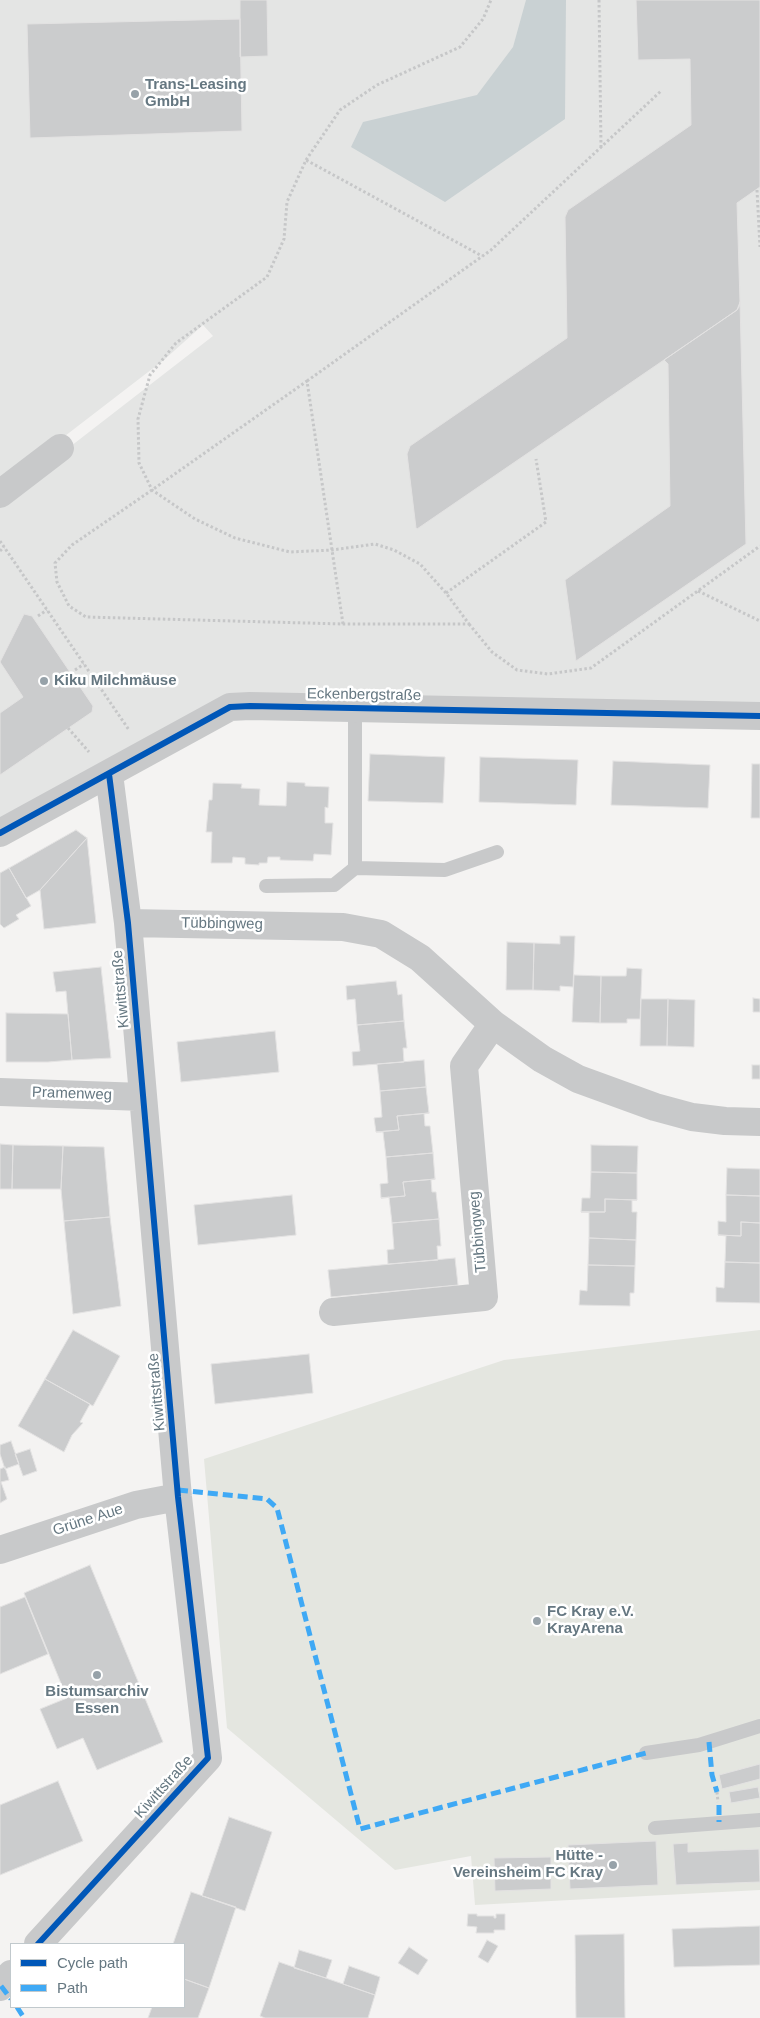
<!DOCTYPE html>
<meta charset="utf-8">
<style>
body{margin:0}
#map{position:relative;width:760px;height:2018px;overflow:hidden;background:#f4f3f2;font-family:Helvetica,sans-serif}
canvas{display:block}
.legend{position:absolute;left:10px;top:1943px;width:175px;height:65px;box-sizing:border-box;background:#fff;border:1px solid #c1c9cd;margin:0;padding:6px 9px;list-style:none;font-size:15px;color:#657781}
.legend li{display:flex;align-items:center;gap:10px;height:25px}
.legend b{width:25px;border:1px solid #c1c9cd}
</style>
<div id="map">
<canvas width="760" height="2018"></canvas>
<ul class="legend">
<li><b style="height:6px;background:#0057b8"></b>Cycle path</li>
<li><b style="height:6px;background:#3fa9f5"></b>Path</li>
</ul>
</div>
<script>
const ctx = document.querySelector('canvas').getContext('2d');
ctx.lineJoin = 'round';
function fillPath(path, color) {
  ctx.fillStyle = color;
  ctx.fill(path, 'evenodd');
}
function shape(rows) {
  const path = new Path2D();
  for (const r of rows) {
    path.moveTo(r[0], r[1]);
    for (let i = 2; i < r.length; i += 2) path.lineTo(r[i], r[i + 1]);
  }
  return path;
}
function trace(path, color, width, dash) {
  ctx.strokeStyle = color;
  ctx.lineWidth = width;
  ctx.lineCap = dash ? 'butt' : 'round';
  ctx.setLineDash(dash || []);
  ctx.stroke(path);
}
function label(font, color, halo, rows, align = 'center') {
  ctx.font = font + ' Helvetica,sans-serif';
  ctx.lineWidth = 5;
  ctx.setLineDash([]);
  ctx.textBaseline = 'middle';
  ctx.strokeStyle = halo;
  ctx.fillStyle = color;
  for (const [text, x, y, turn = 0] of rows) {
    ctx.save();
    ctx.translate(x, y);
    ctx.rotate((+turn || 0) * Math.PI / 180);
    ctx.textAlign = isNaN(turn) ? turn : align;
    if (halo) ctx.strokeText(text, 0, 0);
    ctx.fillText(text, 0, 0);
    ctx.restore();
  }
}
const built = shape([
 [0,0,760,0,760,712,250,702,0,826,0,501,213,336,203,325,165,359,0,486]
]);
const green = shape([
 [760,1330,760,1890,475,1905,471,1856,395,1870,227,1728,204,1459,504,1360]
]);
const water = shape([
 [526,0,566,0,565,119,445,202,351,147,363,122,477,95,513,47]
]);
const building = shape([
 [240,0,267,0,268,56,240,57,240,0],
 [636,0,760,0,760,187,737,203,740,302,739,307,737,310,417,529,416,528,407,454,410,446,567,338,565,217,568,210,691,125,690,59,638,60,636,0],
 [240,19,242,131,30,138,27,24,240,19],
 [740,302,746,544,576,661,565,580,670,506,668,364,664,360,737,310,740,302],
 [24,614,32,616,93,706,92,712,0,775,0,713,23,697,0,662,24,614],
 [370,754,445,757,443,803,368,801,370,754],
 [480,757,578,760,576,805,479,802,480,757],
 [613,761,710,765,708,808,611,805,613,761],
 [752,764,760,764,760,818,751,818,752,764],
 [287,782,305,783,305,786,329,787,328,808,325,807,325,823,333,823,331,855,314,854,313,861,280,860,280,857,268,857,267,863,259,863,259,865,245,864,245,858,233,857,232,863,211,863,212,832,206,832,209,800,212,800,213,783,242,784,241,788,260,789,259,805,286,806,287,782],
 [76,830,87,838,40,890,26,898,9,868,76,830],
 [87,838,96,923,44,929,40,890,87,838],
 [9,868,31,906,16,915,19,919,4,928,0,924,0,873,9,868],
 [560,936,575,936,573,987,560,986,560,991,533,990,534,943,560,944,560,936],
 [507,942,534,943,533,990,506,990,507,942],
 [101,967,111,1058,72,1060,66,991,56,992,53,972,101,967],
 [627,968,642,969,640,1019,627,1019,627,1023,600,1023,601,976,626,976,627,968],
 [574,975,601,976,600,1023,572,1022,574,975],
 [396,981,398,995,402,994,404,1021,357,1025,355,999,347,1000,346,986,396,981],
 [753,998,760,999,760,1012,753,1012,753,998],
 [641,999,668,999,667,1046,640,1046,641,999],
 [668,999,695,1000,694,1047,667,1046,668,999],
 [6,1013,68,1014,72,1060,48,1062,6,1062,6,1013],
 [404,1021,407,1048,403,1048,404,1062,353,1066,352,1052,360,1051,357,1025,404,1021],
 [275,1031,279,1072,181,1082,177,1042,275,1031],
 [424,1060,426,1087,380,1091,377,1064,424,1060],
 [752,1065,760,1065,760,1079,752,1079,752,1065],
 [426,1087,429,1113,397,1116,399,1130,376,1132,374,1118,382,1117,380,1091,426,1087],
 [429,1113,424,1114,425,1126,430,1126,433,1153,386,1157,383,1132,376,1132,399,1130,397,1116,429,1113],
 [0,1144,13,1145,12,1189,0,1189,0,1144],
 [13,1145,63,1146,61,1189,12,1189,13,1145],
 [591,1145,638,1146,637,1173,591,1172,591,1145],
 [63,1146,104,1147,110,1217,64,1221,61,1189,63,1146],
 [433,1153,435,1179,403,1182,405,1196,381,1198,380,1184,388,1183,386,1157,433,1153],
 [727,1168,760,1169,760,1196,726,1195,727,1168],
 [591,1172,637,1173,637,1200,605,1199,605,1212,581,1212,582,1198,590,1198,591,1172],
 [435,1179,431,1180,432,1192,436,1192,439,1219,392,1223,389,1197,381,1198,405,1196,403,1182,435,1179],
 [292,1195,296,1235,198,1245,194,1205,292,1195],
 [726,1195,760,1196,760,1223,741,1222,741,1236,718,1235,718,1221,726,1222,726,1195],
 [605,1199,637,1200,632,1200,632,1212,637,1212,636,1240,589,1238,589,1212,581,1212,605,1212,605,1199],
 [110,1217,121,1306,73,1314,64,1221,110,1217],
 [439,1219,441,1246,437,1246,438,1260,388,1264,387,1250,394,1249,392,1223,439,1219],
 [741,1222,760,1223,760,1263,725,1262,726,1236,718,1235,741,1236,741,1222],
 [589,1238,636,1240,635,1266,588,1265,589,1238],
 [455,1258,458,1285,331,1297,328,1270,455,1258],
 [725,1262,760,1263,760,1303,716,1302,716,1287,724,1288,725,1262],
 [588,1265,635,1266,634,1293,630,1293,630,1306,579,1305,580,1290,587,1291,588,1265],
 [73,1330,120,1356,93,1406,45,1379,73,1330],
 [309,1354,313,1393,215,1404,211,1364,309,1354],
 [45,1379,90,1404,80,1422,83,1423,72,1435,64,1452,18,1426,45,1379],
 [11,1441,19,1464,5,1469,0,1454,0,1445,11,1441],
 [30,1449,37,1471,23,1476,15,1454,30,1449],
 [5,1467,9,1480,1,1482,7,1499,0,1503,0,1469,5,1467],
 [90,1565,163,1742,97,1770,83,1738,57,1749,40,1709,67,1698,24,1593,90,1565],
 [25,1597,48,1654,0,1674,0,1607,25,1597],
 [760,1764,760,1779,722,1789,719,1775,760,1764],
 [58,1781,83,1841,0,1875,0,1805,58,1781],
 [758,1787,760,1798,731,1803,729,1792,758,1787],
 [229,1817,272,1832,245,1911,202,1896,229,1817],
 [656,1841,658,1885,570,1889,568,1845,656,1841],
 [688,1843,688,1852,759,1849,760,1882,676,1885,673,1844,688,1843],
 [551,1857,551,1889,495,1891,494,1858,551,1857],
 [191,1892,236,1907,209,1988,184,1979,184,1944,173,1944,191,1892],
 [468,1914,477,1914,477,1916,494,1916,494,1918,496,1918,496,1914,505,1914,505,1930,494,1930,494,1933,476,1933,477,1927,467,1926,468,1914],
 [760,1926,760,1965,674,1967,672,1929,760,1926],
 [624,1934,625,2018,576,2018,575,1935,624,1934],
 [487,1940,498,1946,488,1963,478,1957,487,1940],
 [409,1947,428,1960,418,1975,398,1963,409,1947],
 [299,1950,332,1960,326,1978,294,1968,299,1950],
 [279,1962,375,1995,368,2018,265,2018,260,2016,279,1962],
 [349,1966,380,1977,375,1995,343,1984,349,1966],
 [184,1979,209,1988,198,2018,148,2018,152,2007,184,2007,184,1979]
]);
const path = shape([
 [599,0,601,147],
 [306,160,340,110,377,85,460,47,483,19,491,0],
 [757,190,760,247],
 [307,381,491,250,661,91],
 [0,541,129,730],
 [0,551,4,547],
 [698,591,760,621],
 [446,593,546,522,536,459],
 [38,616,47,610],
 [343,624,332,550,307,381,152,490,72,545,55,563,57,582,69,606,86,617,343,624,469,624,446,593,420,564,394,550,375,544,332,550,290,552,235,538,195,519,152,490,139,463,138,419,150,375,176,343,267,277,284,239,287,202,306,160,482,256],
 [469,624,492,652,517,670,548,674,591,668,760,546],
 [75,670,84,664],
 [68,728,89,752],
 [717,1792,718,1802]
]);
const service = shape([
 [355,708,355,868],
 [266,886,334,885,355,868,445,870,497,852],
 [646,1753,699,1745,760,1726],
 [655,1828,760,1820]
]);
const minor = shape([
 [0,494,60,448],
 [0,833,230,707,250,706,760,716],
 [128,923,343,927,381,934,420,958,493,1024,542,1059,578,1079,655,1107,692,1117,725,1121,760,1122],
 [0,1092,143,1097],
 [333,1312,484,1297,464,1066,493,1024],
 [0,1550,136,1505,178,1497],
 [38,1944,208,1758,178,1497,128,923,109,774],
 [0,1987,11,1974]
]);
const quiet = shape([
 [178,1490,267,1499,277,1508,360,1829,646,1753],
 [709,1742,712,1775,717,1792],
 [719,1805,719,1822],
 [1,1986,11,1999],
 [17,2007,24,2018]
]);
const cycleway = shape([
 [0,833,230,707,250,706,760,716],
 [38,1944,208,1758,178,1497,128,923,109,774]
]);
const markers = [
 [135,94,5,"#97a2a9"],
 [44,681,5,"#97a2a9"],
 [537,1621,5,"#97a2a9"],
 [97,1675,5,"#97a2a9"],
 [613,1865,5,"#97a2a9"]
];
const poiNames = [
 ["Trans-Leasing",145,85],
 ["GmbH",145,102],
 ["Kiku Milchmäuse",54,681],
 ["FC Kray e.V.",547,1612],
 ["KrayArena",547,1629],
 ["Bistumsarchiv",97,1692,"center"],
 ["Essen",97,1709,"center"],
 ["Hütte -",603,1856,"right"],
 ["Vereinsheim FC Kray",603,1873,"right"]
];
const streetNames = [
 ["Eckenbergstraße",364,695,1],
 ["Tübbingweg",222,924,1],
 ["Kiwittstraße",121,989,-95],
 ["Pramenweg",72,1094,2],
 ["Tübbingweg",478,1232,-95],
 ["Kiwittstraße",157,1392,-95],
 ["Grüne Aue",88,1520,-18],
 ["Kiwittstraße",164,1787,-48]
];
fillPath(built, '#e4e5e4');
fillPath(green, '#e4e6e0');
fillPath(water, '#c9d1d3');
fillPath(building, '#cbcccd');
trace(building, '#e3e2e2', 1);
trace(path, '#c6c7c8', 3, [2.5, 2.5]);
trace(service, '#c8c9ca', 14);
trace(minor, '#c8c9ca', 28);
trace(quiet, '#3fa9f5', 5, [10, 5]);
trace(cycleway, '#0057b8', 6);
for (const [x, y, r, color] of markers) {
  const dot = new Path2D();
  dot.arc(x, y, r, 0, 2 * Math.PI);
  ctx.fillStyle = color;
  ctx.fill(dot);
  trace(dot, '#fff', 2);
}
label('bold 15px', '#657781', '#fff', poiNames, 'left');
label('15px', '#657781', '#fff', streetNames);
</script>
